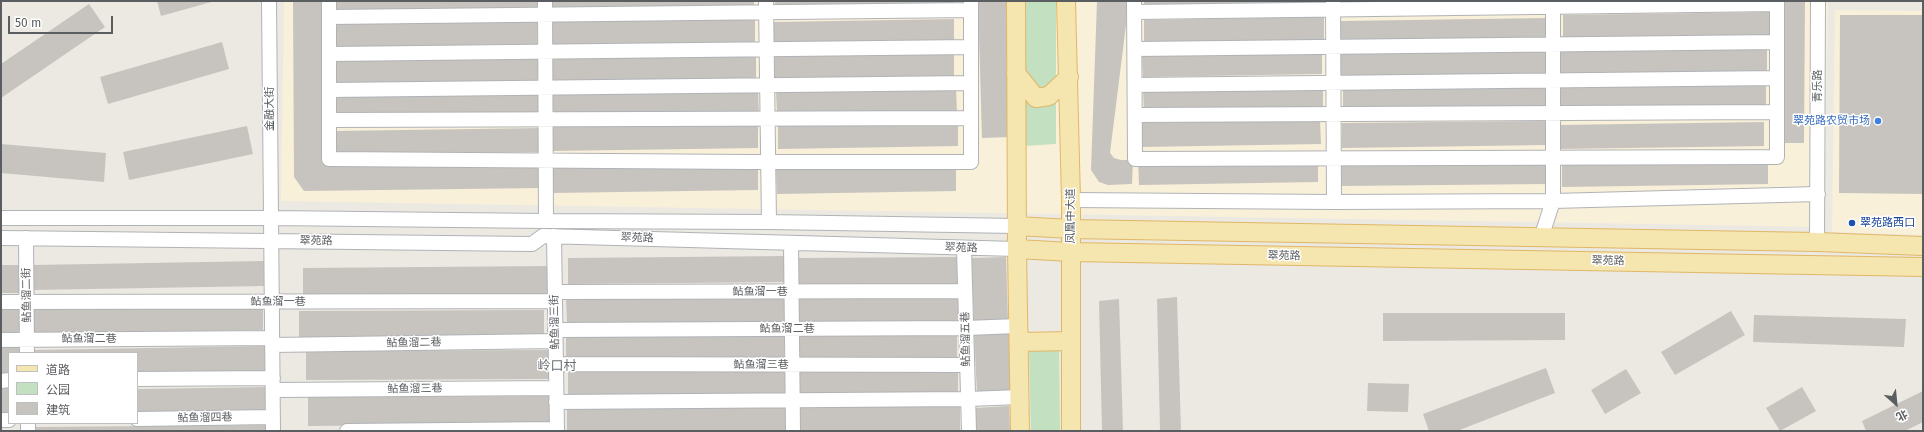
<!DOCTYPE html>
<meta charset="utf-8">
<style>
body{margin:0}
#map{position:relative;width:1924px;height:432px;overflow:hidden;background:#ece9e2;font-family:"Fira Sans","Noto Sans SC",sans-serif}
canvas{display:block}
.frame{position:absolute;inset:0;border:2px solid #5b5e61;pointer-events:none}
.legend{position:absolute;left:8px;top:352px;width:130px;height:72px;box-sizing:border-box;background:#fff;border:1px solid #bdbfc0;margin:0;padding:5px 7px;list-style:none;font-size:12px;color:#5b5e61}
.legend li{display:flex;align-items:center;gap:8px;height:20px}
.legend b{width:20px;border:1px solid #bdbfc0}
.north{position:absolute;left:1876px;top:384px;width:40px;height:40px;-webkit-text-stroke:3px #fff;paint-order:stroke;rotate:153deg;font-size:11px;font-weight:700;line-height:16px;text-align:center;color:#5b5e61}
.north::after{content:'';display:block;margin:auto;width:14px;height:18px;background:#5b5e61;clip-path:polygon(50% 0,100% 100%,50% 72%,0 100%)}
.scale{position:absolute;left:8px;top:16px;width:105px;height:18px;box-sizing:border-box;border:2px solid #5b5e61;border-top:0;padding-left:5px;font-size:12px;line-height:14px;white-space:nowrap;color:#5b5e61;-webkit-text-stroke:3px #fff;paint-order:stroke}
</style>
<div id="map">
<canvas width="1924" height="432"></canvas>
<div class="frame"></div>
<ul class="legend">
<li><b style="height:5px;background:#f5e5ae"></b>道路</li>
<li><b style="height:11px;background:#c3e0c1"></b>公园</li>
<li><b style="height:11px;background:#c7c4bf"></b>建筑</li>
</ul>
<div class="north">北</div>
<div class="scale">50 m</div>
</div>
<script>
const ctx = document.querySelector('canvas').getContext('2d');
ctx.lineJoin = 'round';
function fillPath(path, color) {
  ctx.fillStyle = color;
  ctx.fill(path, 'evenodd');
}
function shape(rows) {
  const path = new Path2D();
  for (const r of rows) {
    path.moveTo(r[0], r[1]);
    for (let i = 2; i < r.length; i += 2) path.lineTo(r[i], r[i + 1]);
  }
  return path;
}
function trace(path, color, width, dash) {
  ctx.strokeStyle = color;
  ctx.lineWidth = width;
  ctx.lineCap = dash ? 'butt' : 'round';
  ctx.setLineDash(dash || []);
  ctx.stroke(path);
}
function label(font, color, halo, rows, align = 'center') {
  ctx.font = font + ' "Fira Sans","Noto Sans SC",sans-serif';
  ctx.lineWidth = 3;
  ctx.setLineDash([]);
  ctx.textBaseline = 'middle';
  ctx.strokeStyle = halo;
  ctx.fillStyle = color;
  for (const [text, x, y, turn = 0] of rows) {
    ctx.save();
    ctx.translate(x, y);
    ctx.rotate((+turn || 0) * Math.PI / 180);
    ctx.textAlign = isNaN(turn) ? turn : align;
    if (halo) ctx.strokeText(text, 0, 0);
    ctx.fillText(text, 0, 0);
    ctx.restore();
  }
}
const commercial = shape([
 [284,1,1828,1,1824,227,281,201],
 [1835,10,1923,11,1923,235,1832,232]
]);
const green = shape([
 [1021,1,1056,1,1056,144,1023,146],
 [1059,350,1060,431,1031,431,1029,351]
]);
const building = shape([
 [157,1,215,1,161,16],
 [293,1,326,1,328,161,334,166,540,164,540,188,304,191,294,177],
 [333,1,539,1,539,12,333,14],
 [548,1,754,1,754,7,548,9],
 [775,1,954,1,954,7,775,9],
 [978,1,1006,1,1010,137,982,138],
 [1097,1,1129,1,1110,153,1114,158,1121,160,1133,160,1132,184,1108,185,1099,182,1091,170],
 [1144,1,1323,1,1324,6,1144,9],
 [1779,1,1805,1,1804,143,1777,143],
 [89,4,105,27,1,98,1,64],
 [1769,12,1770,37,1563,39,1563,15],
 [1840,15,1923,15,1923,194,1839,193],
 [1324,17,1324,42,1144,44,1144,20],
 [1547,18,1548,43,1341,45,1341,21],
 [755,19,755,43,549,46,549,22],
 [954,19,954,43,774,46,774,22],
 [537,20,537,44,331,47,331,23],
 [222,42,229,69,108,104,100,77],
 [1767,48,1767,72,1561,74,1560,50],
 [1322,50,1322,74,1143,77,1142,53],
 [954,51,954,76,775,78,774,54],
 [1546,51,1546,75,1340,77,1340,53],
 [756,56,756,81,550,83,550,59],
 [538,58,538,82,332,85,332,61],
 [1766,82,1766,106,1560,109,1559,85],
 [1323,85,1323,109,1144,112,1143,88],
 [1549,86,1549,111,1343,113,1343,89],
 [956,88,957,113,777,115,776,91],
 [539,91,539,115,333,118,333,94],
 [758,91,759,115,552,117,552,93],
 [1320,120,1321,144,1141,147,1141,123],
 [1548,121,1548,145,1342,148,1342,123],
 [958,122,958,146,778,149,778,125],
 [1764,122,1764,146,1558,149,1558,125],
 [758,124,758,148,552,151,552,127],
 [247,126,253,154,129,180,123,152],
 [541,128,541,152,335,155,335,131],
 [1,144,106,153,104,182,1,173],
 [1318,158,1318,182,1139,185,1138,161],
 [1547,159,1547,184,1341,186,1341,162],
 [1768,160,1768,184,1562,187,1562,163],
 [758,166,758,190,552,193,552,168],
 [956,167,956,191,777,194,776,170],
 [786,256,787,282,568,284,568,258],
 [960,257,960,285,797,286,797,258],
 [1006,257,1008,320,974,322,971,258],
 [264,261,264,286,33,290,32,265],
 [1,265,20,265,20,293,1,293],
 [547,266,547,295,303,296,303,268],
 [785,295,785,321,567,324,566,298],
 [960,296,960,324,797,325,796,297],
 [1177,297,1181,431,1160,431,1157,299],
 [1119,299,1123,431,1102,431,1099,301],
 [263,305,263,330,32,334,32,309],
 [21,306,21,335,1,335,1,307],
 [544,310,544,338,299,340,299,311],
 [1731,311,1745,335,1675,375,1661,352],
 [1383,313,1565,313,1565,340,1383,341],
 [1754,315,1906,319,1904,347,1753,342],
 [1009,329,1011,392,977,394,974,330],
 [784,333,784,359,566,362,566,336],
 [957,333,957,361,794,362,794,335],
 [1,344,22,344,22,353,9,353,9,373,1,373],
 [265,346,266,371,137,373,137,353,34,353,34,350],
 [550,350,550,379,306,380,306,351],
 [786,368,787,394,568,397,568,371],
 [1546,368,1555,393,1457,431,1429,431,1423,414],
 [958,369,958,397,795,398,795,371],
 [1626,369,1641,393,1605,414,1591,390],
 [1368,383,1409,384,1408,412,1367,411],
 [266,387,266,412,137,414,137,389],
 [1802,387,1816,411,1780,431,1766,408],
 [1,388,9,388,9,417,1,417],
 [1923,391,1923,422,1905,431,1866,431,1862,421],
 [552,396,552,424,308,426,308,397],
 [960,403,960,431,797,431,797,405],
 [786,404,786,430,567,431,567,406],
 [1009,406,1010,431,976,431,975,408],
 [268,425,268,431,35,431,35,427]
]);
const minor = shape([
 [269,1,273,431],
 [329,1,329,159,748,162,971,162,971,1],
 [545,1,546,221],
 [766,1,769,222],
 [1134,1,1135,159,1777,157,1777,1],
 [1333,1,1334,202],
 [1134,12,1777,4],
 [329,17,971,10],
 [1135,49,1777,42],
 [329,54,971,47],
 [1135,85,1777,78],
 [329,90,971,83],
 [1135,115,1777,112],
 [329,120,971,118],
 [1071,200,1334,202,1553,201,1818,194],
 [1,218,271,218,546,221,769,222,1017,226],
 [554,236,557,431],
 [1,238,532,244,543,236,1017,249],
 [26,238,27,353],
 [1541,238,1553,201,1553,1],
 [1817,242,1818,1],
 [791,243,793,431],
 [964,248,969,431],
 [555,292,965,291],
 [1,302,555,301],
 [555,330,966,328,1018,326],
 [1,340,272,338],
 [272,345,555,341],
 [556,364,967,365],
 [137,379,273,378],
 [1,381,9,380],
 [273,390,556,388],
 [556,402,968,399,1020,397],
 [137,419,273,417],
 [1,420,9,420],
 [28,423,28,431],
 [347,431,557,429]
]);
const major = shape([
 [1016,1,1017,249,1020,431],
 [1066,1,1071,200,1071,431],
 [1016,73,1036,98,1049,96,1069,77],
 [1017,226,1071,229,1817,242,1923,246],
 [1017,249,1071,252,1923,267],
 [1019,342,1071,341]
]);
const markers = [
 [1878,121,4,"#3f7fe0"],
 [1852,223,4,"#1a4fb4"]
];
const streetNames = [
 ["青乐路",1818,86,-90],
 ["金融大街",270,109,-90],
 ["凤凰中大道",1071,216,-90],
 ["翠苑路",637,238,2],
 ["翠苑路",316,241,1],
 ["翠苑路",961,248,2],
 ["翠苑路",1284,256,1],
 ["翠苑路",1608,261,1],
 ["鲇鱼溜一巷",760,292],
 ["鲇鱼溜二街",27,295,-91],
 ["鲇鱼溜一巷",278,302],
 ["鲇鱼溜三街",555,322,-91],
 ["鲇鱼溜二巷",787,329],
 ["鲇鱼溜二巷",89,339],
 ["鲇鱼溜五巷",966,339,-91],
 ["鲇鱼溜二巷",414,343,-1],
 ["鲇鱼溜三巷",761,365],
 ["鲇鱼溜三巷",415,389,-1],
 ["鲇鱼溜四巷",205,418,-1]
];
const shopNames = [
 ["翠苑路农贸市场",1870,121]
];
const transitNames = [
 ["翠苑路西口",1860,223]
];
const quarterNames = [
 ["岭口村",557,366]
];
fillPath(commercial, '#f9f0da');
fillPath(green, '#c3e0c1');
fillPath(building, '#c7c4bf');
trace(minor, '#b0b3b6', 16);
trace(major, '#e0b767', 20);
trace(minor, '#fff', 14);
trace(major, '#f5e5ae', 18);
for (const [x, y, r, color] of markers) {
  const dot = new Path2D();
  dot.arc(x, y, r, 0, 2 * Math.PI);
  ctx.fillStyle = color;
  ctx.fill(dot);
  trace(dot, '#fff', 1.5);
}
label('11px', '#5b5e61', '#fff', streetNames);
label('11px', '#366cbe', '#fff', shopNames, 'right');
label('11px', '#164399', '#fff', transitNames, 'left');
label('13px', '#6c7073', '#fff', quarterNames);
</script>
